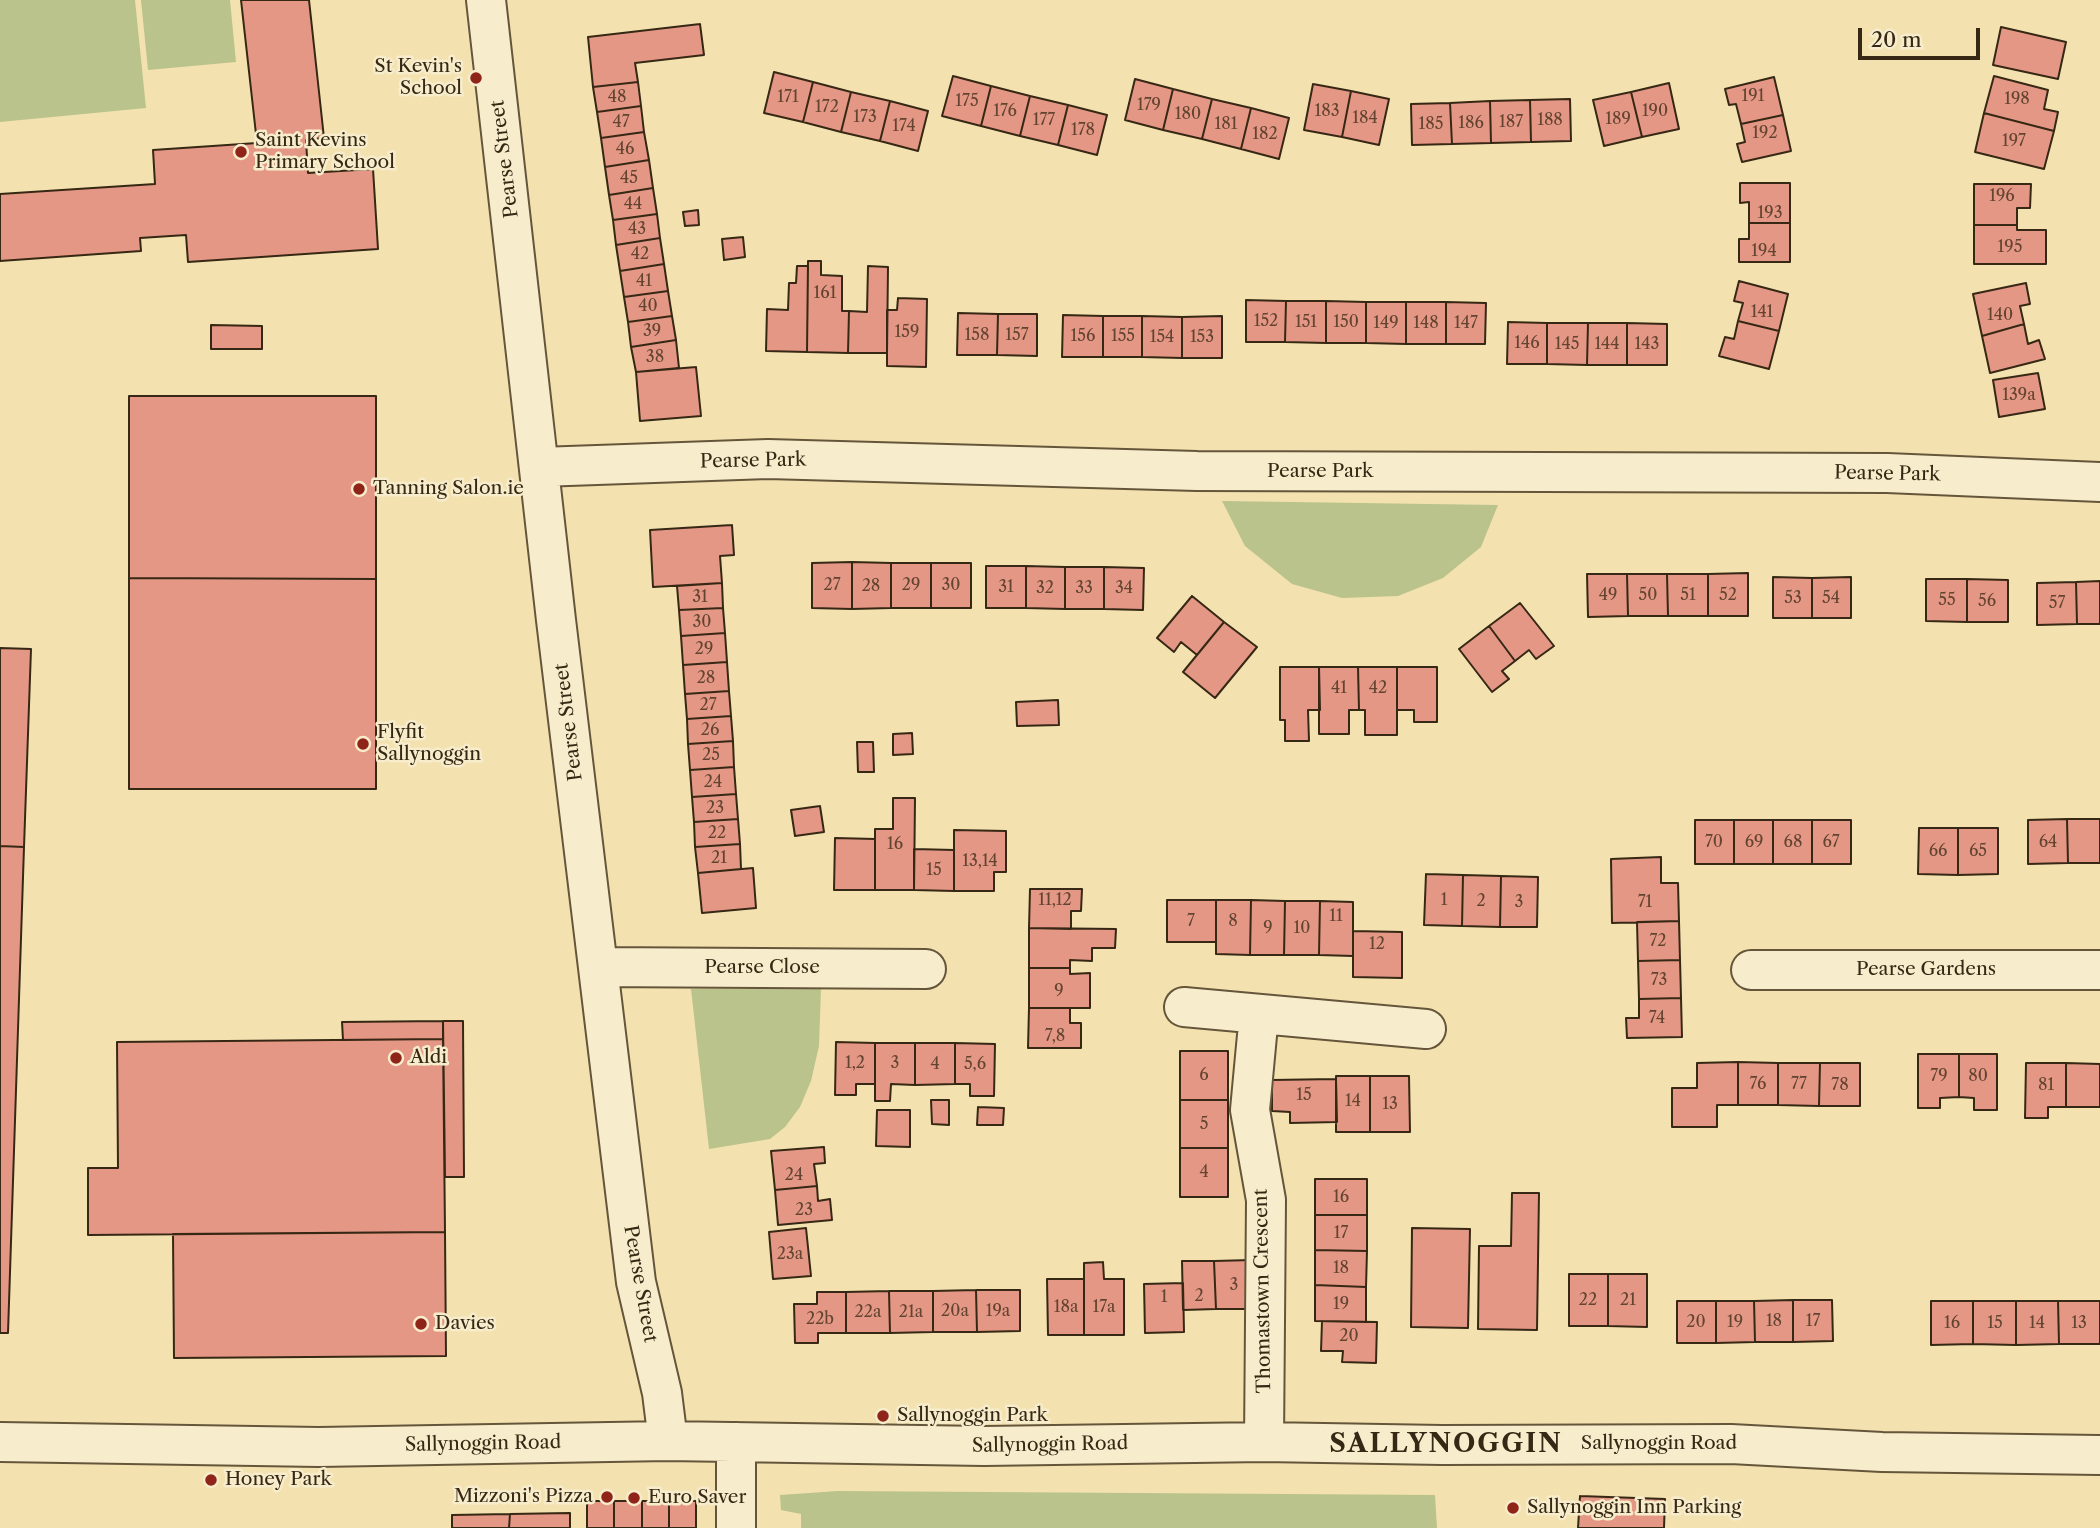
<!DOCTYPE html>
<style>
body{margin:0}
#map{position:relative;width:2100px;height:1528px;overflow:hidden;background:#f3e2af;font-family:"Libre Caslon Text",serif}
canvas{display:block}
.scale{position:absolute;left:1858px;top:28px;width:122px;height:32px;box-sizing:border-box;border:4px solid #362814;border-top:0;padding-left:9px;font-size:21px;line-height:24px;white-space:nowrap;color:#362814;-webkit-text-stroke:5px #f7eccb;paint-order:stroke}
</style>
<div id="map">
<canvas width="2100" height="1528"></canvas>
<div class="scale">20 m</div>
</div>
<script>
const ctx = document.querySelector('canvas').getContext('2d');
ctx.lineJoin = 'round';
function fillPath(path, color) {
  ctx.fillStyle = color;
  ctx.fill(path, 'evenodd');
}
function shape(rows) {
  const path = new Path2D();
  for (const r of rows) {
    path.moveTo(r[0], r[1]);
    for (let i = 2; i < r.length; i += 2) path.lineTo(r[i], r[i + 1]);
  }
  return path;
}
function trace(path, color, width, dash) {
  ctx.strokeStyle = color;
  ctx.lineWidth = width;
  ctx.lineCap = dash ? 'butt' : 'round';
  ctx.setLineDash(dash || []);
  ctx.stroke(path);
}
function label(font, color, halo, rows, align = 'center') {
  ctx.font = font + ' "Libre Caslon Text",serif';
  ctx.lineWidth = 5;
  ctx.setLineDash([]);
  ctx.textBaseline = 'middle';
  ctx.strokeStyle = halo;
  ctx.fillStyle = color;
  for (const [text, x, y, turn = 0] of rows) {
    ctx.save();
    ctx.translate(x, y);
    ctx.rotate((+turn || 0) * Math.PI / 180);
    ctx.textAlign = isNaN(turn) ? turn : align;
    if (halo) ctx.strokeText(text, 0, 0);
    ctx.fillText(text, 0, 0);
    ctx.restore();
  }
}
const green = shape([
 [0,0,135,0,146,108,0,122],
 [141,0,230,0,236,62,148,70],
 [1222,501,1498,505,1481,547,1443,578,1398,596,1342,598,1292,584,1245,546],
 [821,988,819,1046,811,1081,800,1107,785,1127,770,1139,709,1149,691,989],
 [838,1491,1435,1495,1437,1528,801,1528,801,1514,781,1510,780,1495]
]);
const building = shape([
 [241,0,309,0,324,138,306,140,308,173,373,169,378,249,188,262,186,235,140,238,141,251,0,261,0,194,155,184,153,150,257,143,241,0],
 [700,24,704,55,635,63,638,82,593,87,588,37,700,24],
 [2001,27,2066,42,2058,79,1993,65,2001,27],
 [774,72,813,82,803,122,764,113,774,72],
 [953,76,991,86,981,126,942,116,953,76],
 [1994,76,2048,90,2044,109,2058,112,2054,131,1984,113,1994,76],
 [1774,77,1783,115,1741,124,1736,104,1729,105,1725,89,1774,77],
 [1135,79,1173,89,1163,130,1125,120,1135,79],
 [638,82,641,106,597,112,593,87,638,82],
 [813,82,851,92,841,132,803,122,813,82],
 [1669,83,1679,129,1642,137,1631,92,1669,83],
 [1313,84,1351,91,1342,137,1304,130,1313,84],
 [991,86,1030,96,1020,136,981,126,991,86],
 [1173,89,1212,99,1202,139,1163,130,1173,89],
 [1351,91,1389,99,1379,145,1342,137,1351,91],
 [851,92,890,101,880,141,841,132,851,92],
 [1631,92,1642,137,1604,146,1593,100,1631,92],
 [1030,96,1068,105,1058,145,1020,136,1030,96],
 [1212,99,1251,108,1241,149,1202,139,1212,99],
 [1570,99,1571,141,1531,142,1530,100,1570,99],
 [1530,100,1531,142,1491,143,1490,101,1530,100],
 [890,101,928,111,918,151,880,141,890,101],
 [1490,101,1491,143,1452,144,1450,103,1490,101],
 [1450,103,1452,144,1412,145,1411,104,1450,103],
 [1068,105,1107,115,1097,155,1058,145,1068,105],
 [641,106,644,132,601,138,597,112,641,106],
 [1251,108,1289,118,1279,159,1241,149,1251,108],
 [1984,113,2054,131,2044,169,1975,152,1984,113],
 [1783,115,1791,151,1742,162,1737,144,1745,142,1741,124,1783,115],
 [644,132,649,160,605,167,601,138,644,132],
 [649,160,653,188,609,195,605,167,649,160],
 [1740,183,1790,183,1790,223,1749,223,1749,202,1740,203,1740,183],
 [1974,184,2031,184,2030,208,2017,208,2017,225,1974,225,1974,184],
 [653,188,657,214,613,220,609,195,653,188],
 [698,210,699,225,685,226,683,212,698,210],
 [657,214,660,238,616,245,613,220,657,214],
 [1749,223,1790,223,1790,262,1739,262,1739,239,1749,239,1749,223],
 [1974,225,2017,225,2017,230,2046,230,2046,264,1974,264,1974,225],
 [743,237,745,257,724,260,722,239,743,237],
 [660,238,664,264,620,271,616,245,660,238],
 [808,261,821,261,821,275,842,276,842,311,849,311,848,353,807,352,808,261],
 [664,264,668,291,624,297,620,271,664,264],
 [797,266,808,266,807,352,766,351,767,309,788,310,789,283,796,283,797,266],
 [868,266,888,267,887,353,848,353,849,311,867,312,868,266],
 [1739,281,1788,294,1779,331,1738,321,1743,303,1734,301,1739,281],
 [2026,283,2030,304,2020,306,2024,324,1982,336,1973,294,2026,283],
 [668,291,672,316,628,322,624,297,668,291],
 [898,298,927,299,926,367,887,366,887,310,897,310,898,298],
 [1246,300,1286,301,1285,342,1246,342,1246,300],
 [1286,301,1326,301,1326,343,1285,342,1286,301],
 [1326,301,1366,302,1366,343,1326,343,1326,301],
 [1366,302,1406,302,1406,344,1366,343,1366,302],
 [1406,302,1446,302,1446,344,1406,344,1406,302],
 [1446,302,1486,303,1485,344,1446,344,1446,302],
 [958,313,998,314,997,355,957,355,958,313],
 [998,314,1037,314,1037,356,997,355,998,314],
 [1063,315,1103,316,1103,357,1062,357,1063,315],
 [672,316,676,340,631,347,628,322,672,316],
 [1103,316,1142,316,1142,357,1103,357,1103,316],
 [1142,316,1182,317,1182,358,1142,357,1142,316],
 [1222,316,1222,358,1182,358,1182,317,1222,316],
 [1738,321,1779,331,1769,369,1719,356,1725,337,1734,339,1738,321],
 [1508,322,1547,323,1547,364,1507,364,1508,322],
 [1547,323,1588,323,1587,365,1547,364,1547,323],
 [1588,323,1627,323,1627,365,1587,365,1588,323],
 [1627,323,1667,324,1667,365,1627,365,1627,323],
 [2024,324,2028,344,2039,340,2045,359,1990,373,1982,336,2024,324],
 [211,325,262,326,262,349,211,349,211,325],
 [676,340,679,368,636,372,631,347,676,340],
 [696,367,701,416,640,421,636,372,696,367],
 [2038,373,2045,409,1999,417,1993,380,2038,373],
 [129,396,376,396,376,579,129,578,129,396],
 [732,525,734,555,720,556,722,583,653,587,650,530,732,525],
 [852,562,852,609,812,608,812,563,852,562],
 [852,562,891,563,891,608,852,609,852,562],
 [891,563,931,563,931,608,891,608,891,563],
 [931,563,971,563,971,608,931,608,931,563],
 [986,566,1026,566,1026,608,986,608,986,566],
 [1026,566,1065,567,1065,609,1026,608,1026,566],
 [1065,567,1104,567,1104,609,1065,609,1065,567],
 [1104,567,1144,568,1143,610,1104,609,1104,567],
 [1748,573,1748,616,1708,616,1708,574,1748,573],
 [1587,574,1627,574,1628,616,1588,617,1587,574],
 [1627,574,1667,574,1668,616,1628,616,1627,574],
 [1667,574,1708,574,1708,616,1668,616,1667,574],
 [1773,577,1812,578,1812,618,1773,618,1773,577],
 [1851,577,1851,618,1812,618,1812,578,1851,577],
 [129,578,376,579,376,789,129,789,129,578],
 [1926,579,1967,579,1967,622,1926,621,1926,579],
 [1967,579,2008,580,2008,622,1967,622,1967,579],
 [2100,581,2100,624,2077,624,2076,582,2100,581],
 [2076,582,2077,624,2037,625,2037,583,2076,582],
 [722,583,723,608,679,610,677,586,722,583],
 [1192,596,1224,622,1197,655,1181,642,1174,652,1157,638,1192,596],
 [1520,603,1554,646,1536,659,1529,650,1515,661,1489,626,1520,603],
 [723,608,725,633,681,636,679,610,723,608],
 [1224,622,1257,647,1215,698,1183,672,1224,622],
 [1489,626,1515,661,1502,671,1509,679,1492,692,1459,649,1489,626],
 [725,633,727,662,683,665,681,636,725,633],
 [0,648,31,649,24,847,0,846,0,648],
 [727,662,729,691,685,694,683,665,727,662],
 [1280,667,1319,667,1320,710,1308,710,1309,741,1285,741,1285,720,1280,720,1280,667],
 [1319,667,1358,667,1359,710,1349,710,1349,734,1319,734,1319,667],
 [1358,667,1397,667,1397,735,1365,735,1365,710,1359,710,1358,667],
 [1397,667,1437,667,1437,722,1414,722,1414,710,1397,710,1397,667],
 [729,691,731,716,687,719,685,694,729,691],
 [1058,700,1059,725,1017,726,1016,702,1058,700],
 [731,716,733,741,688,744,687,719,731,716],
 [912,733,913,754,893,755,893,734,912,733],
 [733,741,734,767,690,770,688,744,733,741],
 [857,742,873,742,874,772,858,772,857,742],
 [734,767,736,794,692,797,690,770,734,767],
 [736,794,738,819,694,822,692,797,736,794],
 [893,798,915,798,914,890,875,890,875,829,893,829,893,798],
 [820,806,824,832,795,836,791,810,820,806],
 [738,819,740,844,695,847,694,822,738,819],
 [2067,819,2068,863,2028,864,2028,820,2067,819],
 [2067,819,2100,819,2100,863,2068,863,2067,819],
 [1695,820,1734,820,1734,864,1695,864,1695,820],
 [1734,820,1773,820,1773,864,1734,864,1734,820],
 [1773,820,1812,820,1812,864,1773,864,1773,820],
 [1812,820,1851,820,1851,864,1812,864,1812,820],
 [1919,828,1958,828,1958,875,1918,874,1919,828],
 [1958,828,1998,828,1998,874,1958,875,1958,828],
 [954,830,1006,831,1006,872,994,872,994,891,954,891,954,830],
 [835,838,875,839,875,890,834,890,835,838],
 [740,844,741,869,698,873,695,847,740,844],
 [0,846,24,847,8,1333,0,1333,0,846],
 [914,849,954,850,954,891,914,890,914,849],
 [1661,857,1661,883,1678,883,1679,921,1612,923,1611,859,1661,857],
 [753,868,756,908,702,913,698,873,753,868],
 [1426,874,1463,875,1462,926,1424,925,1426,874],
 [1463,875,1501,876,1500,927,1462,926,1463,875],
 [1501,876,1538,877,1537,927,1500,927,1501,876],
 [1030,889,1082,889,1081,911,1071,911,1071,929,1029,928,1030,889],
 [1167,900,1216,900,1216,942,1167,942,1167,900],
 [1216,900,1251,900,1250,955,1216,954,1216,900],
 [1251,900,1285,901,1284,955,1250,955,1251,900],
 [1285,901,1320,901,1319,955,1284,955,1285,901],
 [1320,901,1353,902,1353,956,1319,955,1320,901],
 [1679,921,1680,960,1638,961,1637,922,1679,921],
 [1029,928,1116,929,1115,948,1092,948,1092,961,1070,960,1070,968,1029,968,1029,928],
 [1353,931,1402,932,1402,978,1353,977,1353,931],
 [1680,960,1681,998,1639,999,1638,961,1680,960],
 [1029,968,1070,968,1070,974,1090,973,1090,1008,1029,1008,1029,968],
 [1681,998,1682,1037,1627,1038,1626,1018,1639,1018,1639,999,1681,998],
 [1029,1008,1070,1008,1070,1023,1081,1023,1081,1048,1028,1048,1029,1008],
 [443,1021,463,1021,464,1177,445,1177,443,1021],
 [443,1021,443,1039,343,1040,342,1022,443,1021],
 [443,1039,445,1232,88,1235,88,1168,118,1168,117,1042,443,1039],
 [836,1042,875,1043,875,1084,856,1084,856,1095,835,1095,836,1042],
 [875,1043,915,1043,915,1085,891,1084,890,1101,875,1101,875,1043],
 [915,1043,955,1043,955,1084,915,1085,915,1043],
 [955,1043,995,1044,994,1096,970,1096,970,1084,955,1084,955,1043],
 [1180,1051,1228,1051,1228,1100,1180,1100,1180,1051],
 [1918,1054,1959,1054,1959,1097,1940,1098,1940,1108,1918,1108,1918,1054],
 [1959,1054,1997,1054,1997,1110,1974,1110,1974,1098,1959,1097,1959,1054],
 [1738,1062,1778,1063,1778,1105,1738,1105,1738,1062],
 [1738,1062,1738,1105,1717,1105,1717,1127,1672,1127,1672,1088,1697,1088,1697,1063,1738,1062],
 [1778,1063,1820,1063,1819,1106,1778,1105,1778,1063],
 [1820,1063,1860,1063,1860,1106,1819,1106,1820,1063],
 [2026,1063,2066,1063,2066,1107,2048,1107,2048,1118,2025,1118,2026,1063],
 [2066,1063,2100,1064,2100,1107,2066,1107,2066,1063],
 [1336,1076,1370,1076,1370,1132,1336,1132,1336,1076],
 [1370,1076,1409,1076,1410,1132,1370,1132,1370,1076],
 [1336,1079,1337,1122,1290,1123,1290,1112,1272,1111,1272,1080,1336,1079],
 [931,1100,949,1100,949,1125,932,1124,931,1100],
 [1180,1100,1228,1100,1228,1148,1180,1148,1180,1100],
 [978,1107,1004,1108,1003,1125,977,1125,978,1107],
 [877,1110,910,1110,910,1147,876,1146,877,1110],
 [824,1147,825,1163,814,1164,817,1186,775,1190,771,1151,824,1147],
 [1180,1148,1228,1148,1228,1197,1180,1197,1180,1148],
 [1315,1179,1367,1179,1367,1215,1315,1215,1315,1179],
 [817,1186,818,1201,830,1199,832,1220,778,1225,775,1190,817,1186],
 [1512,1193,1539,1193,1537,1330,1478,1329,1479,1246,1511,1246,1512,1193],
 [1315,1215,1367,1215,1367,1251,1315,1250,1315,1215],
 [806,1228,811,1276,773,1279,769,1232,806,1228],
 [1412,1228,1470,1229,1468,1328,1411,1327,1412,1228],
 [445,1232,446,1356,174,1358,173,1234,445,1232],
 [1315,1250,1367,1251,1366,1287,1315,1285,1315,1250],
 [1252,1260,1253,1309,1216,1309,1214,1261,1252,1260],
 [1182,1261,1214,1261,1216,1309,1183,1310,1182,1261],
 [1103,1262,1104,1279,1124,1279,1124,1335,1084,1335,1084,1263,1103,1262],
 [1569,1274,1608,1274,1608,1326,1569,1326,1569,1274],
 [1608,1274,1647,1274,1647,1327,1608,1326,1608,1274],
 [1047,1279,1084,1279,1084,1335,1048,1335,1047,1279],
 [1183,1283,1184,1332,1145,1333,1144,1284,1183,1283],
 [1315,1285,1366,1287,1366,1322,1315,1321,1315,1285],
 [976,1290,1020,1290,1020,1331,977,1332,976,1290],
 [976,1290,977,1332,933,1332,933,1291,976,1290],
 [889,1291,933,1291,933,1332,890,1333,889,1291],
 [889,1291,890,1333,846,1333,846,1292,889,1291],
 [817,1292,846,1292,846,1333,818,1333,818,1343,795,1343,794,1304,817,1304,817,1292],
 [1793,1300,1793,1342,1755,1342,1754,1301,1793,1300],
 [1793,1300,1832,1300,1833,1341,1793,1342,1793,1300],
 [1677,1301,1716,1301,1716,1343,1677,1343,1677,1301],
 [1716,1301,1754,1301,1755,1342,1716,1343,1716,1301],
 [1931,1301,1973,1301,1973,1344,1931,1345,1931,1301],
 [1973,1301,2016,1301,2016,1345,1973,1344,1973,1301],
 [2016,1301,2058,1301,2059,1344,2016,1345,2016,1301],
 [2058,1301,2100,1301,2100,1344,2059,1344,2058,1301],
 [1322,1321,1377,1322,1376,1363,1342,1362,1343,1351,1321,1351,1322,1321],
 [1580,1496,1665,1499,1664,1528,1578,1528,1580,1496],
 [587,1501,614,1501,614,1528,587,1528,587,1501],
 [614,1501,642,1501,642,1528,614,1528,614,1501],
 [642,1501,669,1501,669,1528,642,1528,642,1501],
 [669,1501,696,1501,696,1528,669,1528,669,1501],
 [570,1513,570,1528,509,1528,510,1514,570,1513],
 [510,1514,509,1528,452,1528,452,1515,510,1514]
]);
const minor = shape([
 [486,0,556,620,636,1282,662,1393,668,1441],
 [540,467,768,459,1197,471,1887,473,2100,482],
 [598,967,926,969],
 [1751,970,2100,970],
 [1184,1007,1426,1029],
 [1259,1014,1250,1110,1266,1200,1264,1442],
 [0,1442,319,1447,668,1441,984,1446,1264,1442,1442,1445,1731,1444,1882,1452,2100,1455],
 [736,1528,736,1442]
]);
const markers = [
 [476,78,7,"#8f2418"],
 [241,152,7,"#8f2418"],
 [359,489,7,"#8f2418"],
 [363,744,7,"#8f2418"],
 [396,1058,7,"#8f2418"],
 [421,1324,7,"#8f2418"],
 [883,1416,7,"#8f2418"],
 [211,1480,7,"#8f2418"],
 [607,1497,7,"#8f2418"],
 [634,1498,7,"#8f2418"],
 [1513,1508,7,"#8f2418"]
];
const numberNames = [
 ["191",1753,96],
 ["48",617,97],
 ["171",788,97],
 ["198",2017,99],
 ["175",967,101],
 ["179",1149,105],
 ["172",827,107],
 ["176",1005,111],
 ["183",1327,111],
 ["190",1655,111],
 ["180",1188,114],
 ["173",865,117],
 ["184",1365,118],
 ["189",1618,119],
 ["177",1044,120],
 ["188",1550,120],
 ["47",621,122],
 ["187",1511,122],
 ["186",1471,123],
 ["181",1226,124],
 ["185",1431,124],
 ["174",904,126],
 ["178",1083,130],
 ["192",1765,133],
 ["182",1265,134],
 ["197",2014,141],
 ["46",625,149],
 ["45",629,178],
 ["196",2002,196],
 ["44",633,204],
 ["193",1770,213],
 ["43",637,229],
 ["195",2010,247],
 ["194",1764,251],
 ["42",640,254],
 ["41",644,281],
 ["161",825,293],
 ["40",648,306],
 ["141",1762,312],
 ["140",2000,315],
 ["152",1266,321],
 ["151",1306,322],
 ["150",1346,322],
 ["149",1386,323],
 ["148",1426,323],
 ["147",1466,323],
 ["39",652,331],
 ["159",907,332],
 ["158",977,335],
 ["157",1017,335],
 ["156",1083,336],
 ["155",1123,336],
 ["154",1162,337],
 ["153",1202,337],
 ["146",1527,343],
 ["145",1567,344],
 ["144",1607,344],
 ["143",1647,344],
 ["38",655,357],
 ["139a",2019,395],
 ["27",832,585],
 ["29",911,585],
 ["30",951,585],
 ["28",871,586],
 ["31",1006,587],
 ["32",1045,588],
 ["33",1084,588],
 ["34",1124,588],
 ["49",1608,595],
 ["50",1648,595],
 ["51",1688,595],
 ["52",1728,595],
 ["31",700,597],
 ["53",1793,598],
 ["54",1831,598],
 ["55",1947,600],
 ["56",1987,601],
 ["57",2057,603],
 ["30",702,622],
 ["29",704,649],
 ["28",706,678],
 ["41",1339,688],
 ["42",1378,688],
 ["27",708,705],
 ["26",710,730],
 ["25",711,755],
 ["24",713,782],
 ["23",715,808],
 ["22",717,833],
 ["70",1714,842],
 ["69",1754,842],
 ["68",1793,842],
 ["67",1831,842],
 ["64",2048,842],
 ["16",895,844],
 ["66",1938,851],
 ["65",1978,851],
 ["21",719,858],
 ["13,14",980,861],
 ["15",934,870],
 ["11,12",1055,900],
 ["1",1444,900],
 ["2",1481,901],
 ["3",1519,902],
 ["71",1645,902],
 ["11",1336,916],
 ["7",1191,921],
 ["8",1233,921],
 ["9",1268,928],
 ["10",1302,928],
 ["72",1658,941],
 ["12",1377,944],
 ["73",1659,980],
 ["9",1059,991],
 ["74",1657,1018],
 ["7,8",1055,1036],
 ["1,2",855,1063],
 ["3",895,1063],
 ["4",935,1064],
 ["5,6",975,1064],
 ["6",1204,1075],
 ["79",1939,1076],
 ["80",1978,1076],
 ["76",1758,1084],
 ["77",1799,1084],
 ["78",1840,1085],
 ["81",2046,1085],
 ["15",1304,1095],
 ["14",1353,1101],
 ["13",1390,1104],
 ["5",1204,1124],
 ["4",1204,1172],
 ["24",794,1175],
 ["16",1341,1197],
 ["23",804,1210],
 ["17",1341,1233],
 ["23a",790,1254],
 ["18",1341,1268],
 ["3",1234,1285],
 ["2",1199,1296],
 ["1",1164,1297],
 ["22",1588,1300],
 ["21",1628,1300],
 ["19",1341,1304],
 ["18a",1066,1307],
 ["17a",1104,1307],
 ["20a",955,1311],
 ["19a",998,1311],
 ["22a",868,1312],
 ["21a",911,1312],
 ["22b",820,1319],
 ["18",1774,1321],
 ["17",1813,1321],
 ["20",1696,1322],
 ["19",1735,1322],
 ["16",1952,1323],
 ["15",1995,1323],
 ["14",2037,1323],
 ["13",2079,1323],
 ["20",1349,1336]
];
const poiNames = [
 ["St Kevin's",462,67,"right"],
 ["School",462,89,"right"],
 ["Saint Kevins",255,141],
 ["Primary School",255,163],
 ["Tanning Salon.ie",373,489],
 ["Flyfit",377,733],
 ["Sallynoggin",377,755],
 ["Aldi",410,1058],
 ["Davies",435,1324],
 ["Sallynoggin Park",897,1416],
 ["Honey Park",225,1480],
 ["Mizzoni's Pizza",593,1497,"right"],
 ["Euro Saver",648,1498],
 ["Sallynoggin Inn Parking",1527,1508]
];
const streetNames = [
 ["Pearse Street",505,159,-97],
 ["Pearse Park",753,461,-1],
 ["Pearse Park",1320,472],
 ["Pearse Park",1887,474,1],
 ["Pearse Street",569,722,-97],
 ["Pearse Close",762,968],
 ["Pearse Gardens",1926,970],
 ["Pearse Street",640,1284,80],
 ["Thomastown Crescent",1263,1291,-91],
 ["Sallynoggin Road",483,1444,-1],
 ["Sallynoggin Road",1659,1444],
 ["Sallynoggin Road",1050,1445,-1]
];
const districtNames = [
 ["SALLYNOGGIN",1446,1444]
];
fillPath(green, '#bac38b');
fillPath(building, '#e59785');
trace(building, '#362814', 2);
trace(minor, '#65563b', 42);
trace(minor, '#f7eccb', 38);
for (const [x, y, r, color] of markers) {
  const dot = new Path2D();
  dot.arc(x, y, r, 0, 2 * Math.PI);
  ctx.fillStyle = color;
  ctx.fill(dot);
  trace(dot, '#f7eccb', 2.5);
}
label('16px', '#624430', null, numberNames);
label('19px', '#362814', '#f7eccb', poiNames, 'left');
label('19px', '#362814', '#f7eccb', streetNames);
ctx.letterSpacing = '2px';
label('bold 26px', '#362814', '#f7eccb', districtNames);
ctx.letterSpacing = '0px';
</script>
